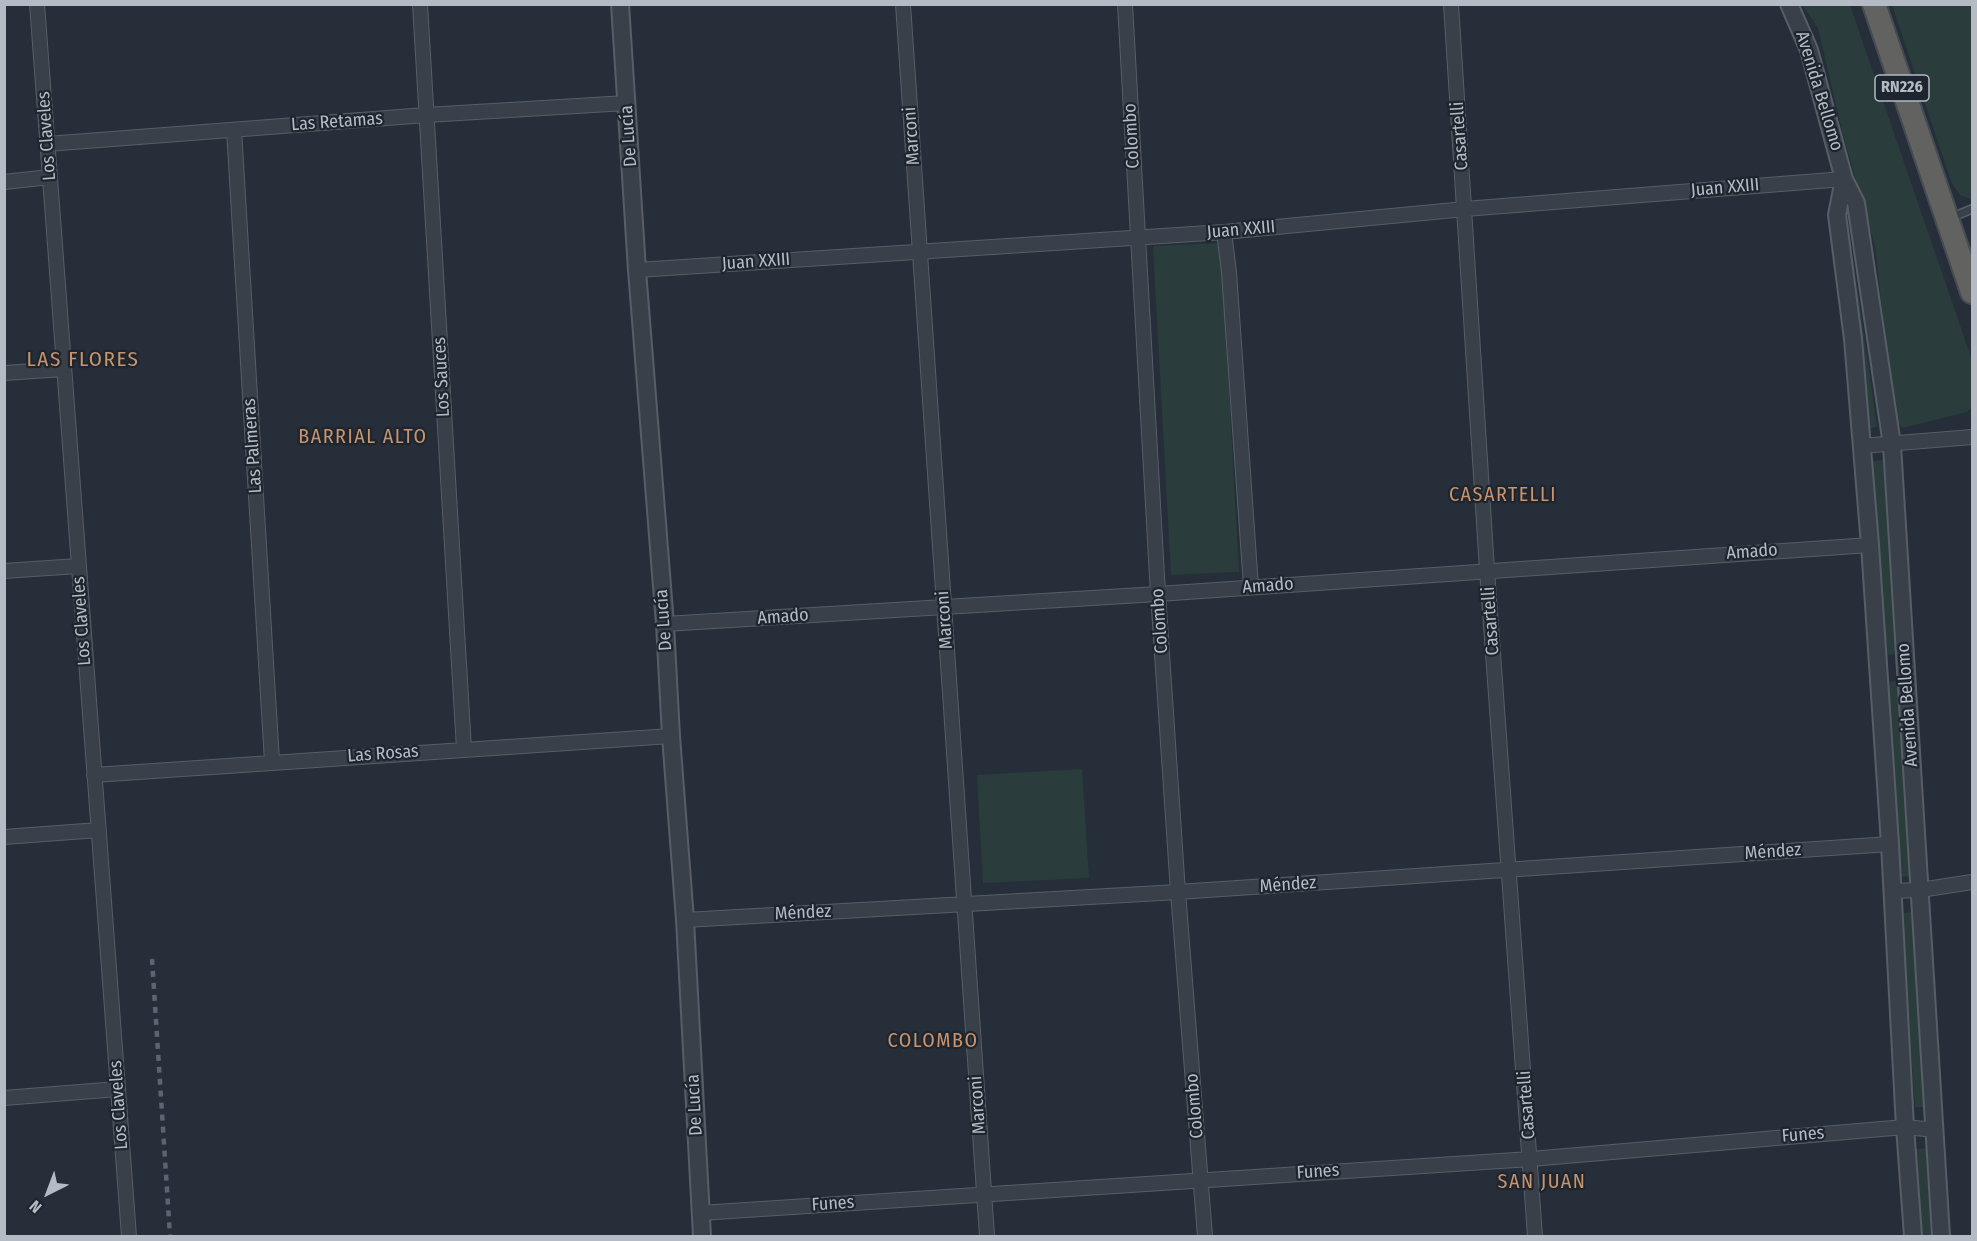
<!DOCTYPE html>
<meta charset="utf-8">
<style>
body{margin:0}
#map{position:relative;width:1977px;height:1241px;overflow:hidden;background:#252e39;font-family:"Fira Sans Condensed",sans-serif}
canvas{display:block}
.frame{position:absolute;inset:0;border:6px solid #b4bbc5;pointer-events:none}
.north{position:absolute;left:18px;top:1163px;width:60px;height:60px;-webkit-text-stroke:4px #1e252e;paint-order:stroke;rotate:222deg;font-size:16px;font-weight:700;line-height:24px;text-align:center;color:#b4bbc5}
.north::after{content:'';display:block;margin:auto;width:21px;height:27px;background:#b4bbc5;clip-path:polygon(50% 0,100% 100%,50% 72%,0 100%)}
</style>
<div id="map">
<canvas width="1977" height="1241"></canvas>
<div class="frame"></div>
<div class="north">N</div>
</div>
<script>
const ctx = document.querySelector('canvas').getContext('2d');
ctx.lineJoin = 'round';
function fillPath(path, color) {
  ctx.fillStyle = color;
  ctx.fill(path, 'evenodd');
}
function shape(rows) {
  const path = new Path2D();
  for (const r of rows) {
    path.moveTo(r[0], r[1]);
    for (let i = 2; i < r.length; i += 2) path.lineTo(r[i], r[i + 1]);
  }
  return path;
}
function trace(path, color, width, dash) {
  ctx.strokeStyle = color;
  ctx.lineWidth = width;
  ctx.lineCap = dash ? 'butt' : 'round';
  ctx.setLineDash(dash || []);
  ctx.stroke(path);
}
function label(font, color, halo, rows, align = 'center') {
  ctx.font = font + ' "Fira Sans Condensed",sans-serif';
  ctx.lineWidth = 4.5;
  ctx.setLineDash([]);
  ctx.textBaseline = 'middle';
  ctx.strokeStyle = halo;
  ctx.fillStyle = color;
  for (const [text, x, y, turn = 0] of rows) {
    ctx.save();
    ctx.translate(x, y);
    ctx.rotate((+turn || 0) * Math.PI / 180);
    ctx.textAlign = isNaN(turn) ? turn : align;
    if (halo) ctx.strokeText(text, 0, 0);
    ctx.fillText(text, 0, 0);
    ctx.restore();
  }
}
const green = shape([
 [1802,5,1850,5,1972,360,1972,407,1967,412,1902,428,1894,417,1875,246,1843,135,1818,28],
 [1892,5,1972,5,1971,199,1960,195,1952,184],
 [1844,220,1848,220,1877,427,1866,429],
 [1221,243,1239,572,1171,575,1153,246],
 [1883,460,1897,654,1885,655,1872,461],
 [1899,681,1912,876,1901,877,1887,682],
 [1082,769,1089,878,983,883,977,775],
 [1913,912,1926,1107,1915,1107,1901,913],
 [1926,1148,1931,1236,1920,1236,1914,1149]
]);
const service = shape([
 [1950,218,1972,209]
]);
const minor = shape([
 [37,4,129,1236],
 [420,4,464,749],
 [903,4,987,1236],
 [1125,4,1158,594,1178,892,1205,1236],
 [1451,4,1487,570,1535,1236],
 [234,130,272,762],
 [47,144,426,115,627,103],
 [4,182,50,177],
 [1224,232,1229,272,1251,587],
 [637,270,1224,232,1465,209,1844,179],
 [4,373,64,369],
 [1861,446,1972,437],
 [4,571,78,566],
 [665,624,1158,594,1870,545],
 [94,775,671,736],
 [4,837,99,830],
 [1892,891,1920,890,1972,882],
 [685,920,1178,892,1890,844],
 [4,1098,118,1089],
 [700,1213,1531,1159,1905,1127,1935,1130]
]);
const tertiary = shape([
 [620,4,637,270,665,624,671,736,685,920,702,1236],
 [1789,4,1809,50,1844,179,1856,203,1892,445,1941,1236],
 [1844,179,1837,215,1853,339,1870,545,1890,844,1905,1127,1913,1236]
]);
const trunk = shape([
 [1874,4,1972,292]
]);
const rail = shape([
 [152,959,170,1236]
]);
const shields = [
 [1902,88,54]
];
const shieldNames = [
 ["RN226",1902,88]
];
const streetNames = [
 ["Avenida Bellomo",1819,91,73],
 ["Las Retamas",337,122,-4],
 ["Los Claveles",47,136,-94],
 ["De Lucía",629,136,-94],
 ["Marconi",912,136,-94],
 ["Colombo",1132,136,-93],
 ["Casartelli",1460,136,-94],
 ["Juan XXIII",1725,188,-5],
 ["Juan XXIII",1241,230,-5],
 ["Juan XXIII",756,262,-4],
 ["Los Sauces",442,377,-93],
 ["Las Palmeras",253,446,-94],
 ["Amado",1752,552,-4],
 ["Amado",1268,586,-4],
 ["Amado",783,617,-4],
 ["De Lucía",664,620,-94],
 ["Marconi",945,620,-94],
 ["Los Claveles",82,621,-94],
 ["Colombo",1160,621,-94],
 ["Casartelli",1491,621,-94],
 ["Avenida Bellomo",1908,705,-94],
 ["Las Rosas",383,754,-4],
 ["Méndez",1773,852,-4],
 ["Méndez",1288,885,-4],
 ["Méndez",803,913,-3],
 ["Los Claveles",119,1105,-94],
 ["De Lucía",695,1105,-93],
 ["Marconi",978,1105,-94],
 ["Casartelli",1527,1105,-94],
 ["Colombo",1195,1106,-95],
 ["Funes",1803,1135,-5],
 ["Funes",1318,1172,-4],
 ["Funes",833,1204,-4]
];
const neighbourhoodNames = [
 ["BARRIAL ALTO",363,437],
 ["CASARTELLI",1503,495],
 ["COLOMBO",933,1041],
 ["SAN JUAN",1542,1182]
];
const quarterNames = [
 ["LAS FLORES",83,360]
];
fillPath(green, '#2a3c3c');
trace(service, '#575e67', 10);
trace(minor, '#575e67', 16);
trace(tertiary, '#575e67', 20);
trace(trunk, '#444b54', 26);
trace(service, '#394049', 7);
trace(minor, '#394049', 14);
trace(tertiary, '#394049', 16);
trace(trunk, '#626260', 22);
trace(rail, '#5b6470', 4.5, [6, 6]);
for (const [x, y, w] of shields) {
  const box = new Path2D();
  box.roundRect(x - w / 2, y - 13, w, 26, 4.5);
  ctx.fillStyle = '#1e252e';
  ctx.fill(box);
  trace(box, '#b4bbc5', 1.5);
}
label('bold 16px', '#b4bbc5', null, shieldNames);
label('18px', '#b4bbc5', '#1e252e', streetNames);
ctx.letterSpacing = '1.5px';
label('20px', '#c7946d', '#1e252e', neighbourhoodNames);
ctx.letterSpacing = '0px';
ctx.letterSpacing = '1.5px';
label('21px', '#c7946d', '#1e252e', quarterNames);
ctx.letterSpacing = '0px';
</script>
